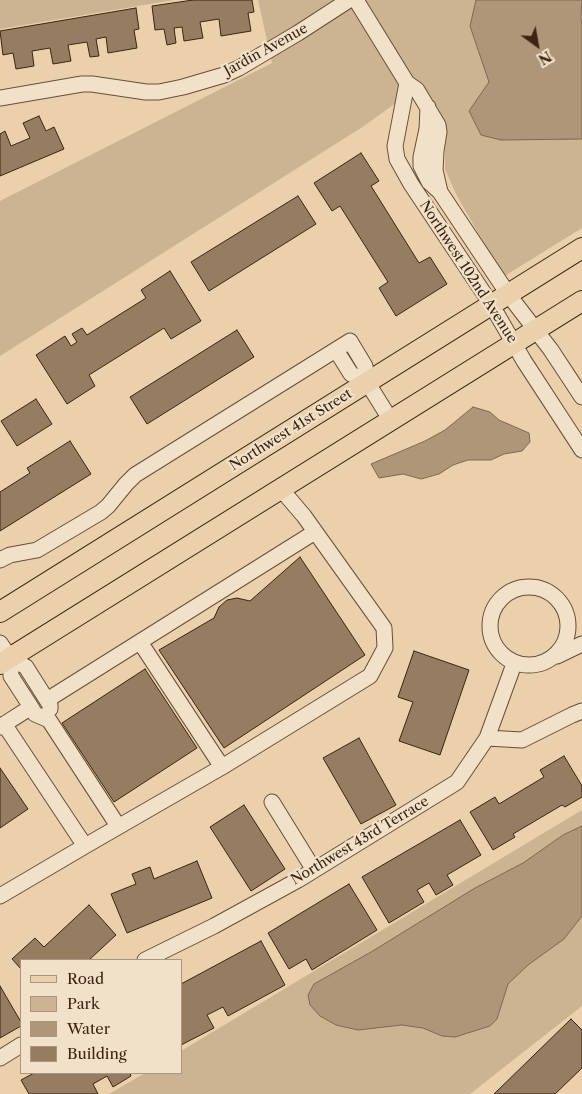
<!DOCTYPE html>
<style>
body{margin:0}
#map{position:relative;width:582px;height:1094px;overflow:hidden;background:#ead1ac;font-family:"Libre Caslon Text",serif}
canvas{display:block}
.legend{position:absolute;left:20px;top:959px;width:162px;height:115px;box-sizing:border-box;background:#f1e1c9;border:1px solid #a99580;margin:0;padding:6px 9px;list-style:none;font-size:15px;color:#3c2312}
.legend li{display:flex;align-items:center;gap:10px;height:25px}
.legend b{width:25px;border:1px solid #a99580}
.north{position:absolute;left:512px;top:20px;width:50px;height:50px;-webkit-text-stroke:4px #f1e1c9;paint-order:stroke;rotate:148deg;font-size:14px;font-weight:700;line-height:20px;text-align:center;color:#3c2312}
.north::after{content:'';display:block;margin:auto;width:18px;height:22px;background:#3c2312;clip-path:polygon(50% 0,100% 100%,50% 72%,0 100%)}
</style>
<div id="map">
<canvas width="582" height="1094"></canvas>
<ul class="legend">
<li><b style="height:6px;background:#ead1ac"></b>Road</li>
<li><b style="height:14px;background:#ccb392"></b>Park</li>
<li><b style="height:14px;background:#af9678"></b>Water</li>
<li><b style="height:14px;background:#967d62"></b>Building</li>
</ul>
<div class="north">N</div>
</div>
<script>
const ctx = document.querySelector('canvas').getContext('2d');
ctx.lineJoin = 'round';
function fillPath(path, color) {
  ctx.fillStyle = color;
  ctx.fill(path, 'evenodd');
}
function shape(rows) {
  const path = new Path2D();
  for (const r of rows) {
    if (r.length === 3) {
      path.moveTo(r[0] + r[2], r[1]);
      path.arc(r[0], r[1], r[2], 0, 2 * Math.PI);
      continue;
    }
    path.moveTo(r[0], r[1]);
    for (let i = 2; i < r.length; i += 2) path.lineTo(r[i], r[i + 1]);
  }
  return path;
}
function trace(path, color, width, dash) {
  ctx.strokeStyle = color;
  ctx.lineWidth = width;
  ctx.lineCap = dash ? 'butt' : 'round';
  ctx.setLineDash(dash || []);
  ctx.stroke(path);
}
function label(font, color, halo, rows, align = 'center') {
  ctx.font = font + ' "Libre Caslon Text",serif';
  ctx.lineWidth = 4.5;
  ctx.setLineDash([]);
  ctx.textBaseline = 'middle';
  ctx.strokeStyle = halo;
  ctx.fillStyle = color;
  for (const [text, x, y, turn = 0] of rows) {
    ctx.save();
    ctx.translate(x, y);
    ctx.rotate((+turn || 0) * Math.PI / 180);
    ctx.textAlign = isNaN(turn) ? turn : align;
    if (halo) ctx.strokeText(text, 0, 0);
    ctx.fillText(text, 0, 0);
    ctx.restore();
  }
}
const green = shape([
 [0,0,174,0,0,29],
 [258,0,582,0,582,228,503,277,456,194,445,169,445,139,441,114,422,84,364,126,0,356,0,201,272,63],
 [582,810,582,1006,470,1094,109,1094,145,1073,181,1073,181,1051]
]);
const water = shape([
 [476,0,582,0,581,18,582,24,582,139,501,140,481,135,469,111,489,82,470,26,476,0],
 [473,407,490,412,499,420,529,433,530,442,522,451,504,454,491,460,468,460,453,465,439,474,421,479,403,474,379,478,371,464,425,441,445,430,473,407],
 [582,826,582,916,564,939,528,965,508,984,497,1019,490,1026,455,1037,442,1036,423,1028,402,1025,358,1030,336,1025,320,1016,310,1005,308,995,314,984,371,952,475,888,523,863,563,835,582,826]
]);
const building = shape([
 [193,0,252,0,254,12,248,13,251,31,221,36,219,19,200,22,203,38,184,41,182,27,174,28,176,43,167,45,164,29,155,30,152,6,193,0],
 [136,8,139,29,134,30,137,48,108,53,106,37,96,39,99,56,90,57,87,42,68,45,71,61,53,64,50,48,32,51,34,66,16,69,13,53,3,55,0,31,136,8],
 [39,116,46,131,54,127,64,149,0,176,0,134,5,131,11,146,30,138,23,123,39,116],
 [361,153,379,181,371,186,419,263,430,257,447,284,396,316,379,288,388,282,340,206,332,211,314,183,361,153],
 [298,196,316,224,209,291,191,262,298,196],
 [170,271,201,321,171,339,164,328,89,375,95,386,67,404,36,355,65,336,71,346,77,342,72,334,82,328,87,335,146,298,141,290,170,271],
 [237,330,254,357,147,424,130,397,237,330],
 [36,399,52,424,17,446,1,421,36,399],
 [70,441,91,474,0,531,0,492,30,473,27,468,70,441],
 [300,557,365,655,224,748,159,650,214,618,219,607,227,600,237,598,250,601,300,557],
 [414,651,469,670,440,755,399,741,413,702,398,697,414,651],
 [145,669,197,748,114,802,62,723,145,669],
 [359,738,396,805,361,824,323,758,359,738],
 [564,756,582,786,582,797,565,807,562,805,513,834,515,837,493,850,470,812,495,797,499,804,544,777,540,770,564,756],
 [0,768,28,809,0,828,0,768],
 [244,805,285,869,251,891,210,827,244,805],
 [460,820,481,855,447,875,453,885,436,895,429,883,417,890,424,902,389,923,362,877,460,820],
 [197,861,212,898,127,933,111,894,136,884,132,874,150,867,154,879,197,861],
 [349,884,377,930,312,970,306,959,289,969,268,933,349,884],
 [89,905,116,935,89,960,21,960,21,969,12,959,35,938,44,947,89,905],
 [261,941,285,985,228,1016,223,1007,207,1015,214,1028,181,1045,181,984,261,941],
 [0,986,21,1022,21,1026,0,1038,0,986],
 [571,1019,582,1030,582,1068,555,1094,494,1094,571,1019],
 [34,1073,130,1073,131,1076,113,1087,107,1076,93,1084,98,1094,29,1094,21,1080,34,1073]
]);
const minor = shape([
 [356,0,407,83,417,90,438,125,439,132,436,151,435,170,440,192],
 [407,83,395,146,397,159,411,184,491,304,524,361,582,450],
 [0,98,82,84,92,84,146,92,159,92,183,87,224,75,239,68,298,33,349,0],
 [428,107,427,129,421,157,421,166,429,182,440,192,508,294,551,350,582,397],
 [336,350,351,374,367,382],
 [0,560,10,555,37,550,101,512,108,506,126,484,135,475,350,341,365,366,367,382,390,419],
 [529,626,39],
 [140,642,222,767],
 [0,643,10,658,26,667,50,705,50,709],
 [557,656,582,644],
 [10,658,11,676,31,707,35,714,49,720,118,826],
 [47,700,315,532],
 [4,724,85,846,222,767,370,676,385,648,384,628,304,516,280,488],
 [0,727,31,707],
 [487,738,522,740,572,715,582,711],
 [272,802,314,870],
 [0,896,85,846],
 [145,960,214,926,298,880,457,782,487,738,514,664],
 [0,1058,21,1045]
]);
const major = shape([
 [0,612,582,248],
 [0,664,582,301]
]);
const streetNames = [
 ["Jardin Avenue",266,50,-29],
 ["Northwest 102nd Avenue",468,272,57],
 ["Northwest 41st Street",291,430,-32],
 ["Northwest 43rd Terrace",360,841,-31]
];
fillPath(green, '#ccb392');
fillPath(water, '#af9678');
trace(water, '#81684f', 1);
fillPath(building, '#967d62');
trace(building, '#3c2312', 1);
trace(minor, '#684e38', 17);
trace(major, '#3c2312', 22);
trace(minor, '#f1e1c9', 15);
trace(major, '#ead1ac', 20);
label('14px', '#3c2312', '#f1e1c9', streetNames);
</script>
